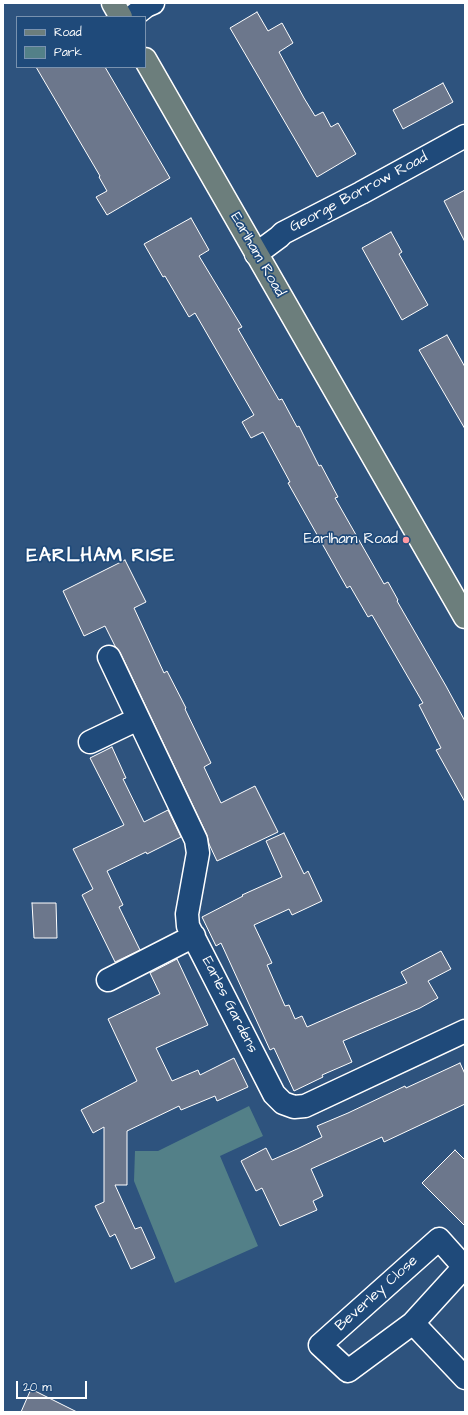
<!DOCTYPE html>
<style>
body{margin:0}
#map{position:relative;width:468px;height:1415px;overflow:hidden;background:#2e537e;font-family:"Architects Daughter",sans-serif}
canvas{display:block}
.frame{position:absolute;inset:0;border:4px solid #fff;pointer-events:none}
.legend{position:absolute;left:16px;top:16px;width:130px;height:52px;box-sizing:border-box;background:#1f4a7a;border:1px solid #7992af;margin:0;padding:5px 7px;list-style:none;font-size:12px;color:#fff}
.legend li{display:flex;align-items:center;gap:8px;height:20px}
.legend b{width:20px;border:1px solid #7992af}
.scale{position:absolute;left:16px;top:1381px;width:71px;height:18px;box-sizing:border-box;border:2px solid #fff;border-top:0;padding-left:5px;font-size:12px;line-height:14px;white-space:nowrap;color:#fff;-webkit-text-stroke:3px #1f4a7a;paint-order:stroke}
</style>
<div id="map">
<canvas width="468" height="1415"></canvas>
<div class="frame"></div>
<ul class="legend">
<li><b style="height:5px;background:#6c7e7c"></b>Road</li>
<li><b style="height:11px;background:#538088"></b>Park</li>
</ul>
<div class="scale">20 m</div>
</div>
<script>
const ctx = document.querySelector('canvas').getContext('2d');
ctx.lineJoin = 'round';
function fillPath(path, color) {
  ctx.fillStyle = color;
  ctx.fill(path, 'evenodd');
}
function shape(rows) {
  const path = new Path2D();
  for (const r of rows) {
    path.moveTo(r[0], r[1]);
    for (let i = 2; i < r.length; i += 2) path.lineTo(r[i], r[i + 1]);
  }
  return path;
}
function trace(path, color, width, dash) {
  ctx.strokeStyle = color;
  ctx.lineWidth = width;
  ctx.lineCap = dash ? 'butt' : 'round';
  ctx.setLineDash(dash || []);
  ctx.stroke(path);
}
function label(font, color, halo, rows, align = 'center') {
  ctx.font = font + ' "Architects Daughter",sans-serif';
  ctx.lineWidth = 3.5;
  ctx.setLineDash([]);
  ctx.textBaseline = 'middle';
  ctx.strokeStyle = halo;
  ctx.fillStyle = color;
  for (const [text, x, y, turn = 0] of rows) {
    ctx.save();
    ctx.translate(x, y);
    ctx.rotate((+turn || 0) * Math.PI / 180);
    ctx.textAlign = isNaN(turn) ? turn : align;
    if (halo) ctx.strokeText(text, 0, 0);
    ctx.fillText(text, 0, 0);
    ctx.restore();
  }
}
const green = shape([
 [249,1106,263,1136,220,1156,258,1246,175,1283,134,1181,135,1151,158,1151]
]);
const building = shape([
 [257,12,268,31,282,23,293,43,279,52,304,98,315,116,323,112,331,127,338,123,356,154,317,177,230,28,257,12],
 [36,67,105,67,170,178,107,215,96,197,107,191,99,177,100,176,36,67],
 [443,83,453,102,403,129,393,110,443,83],
 [465,190,465,242,444,201,465,190],
 [191,218,209,250,199,256,242,327,238,329,279,400,282,399,297,427,299,426,319,466,321,465,338,497,335,498,384,584,388,582,398,600,397,601,446,686,465,721,465,802,436,750,441,748,419,705,423,703,372,615,368,617,350,586,347,588,288,483,290,482,263,432,251,438,242,422,254,415,195,313,189,317,165,276,163,277,144,244,191,218],
 [391,232,402,252,399,254,428,305,402,320,362,248,391,232],
 [447,335,465,367,465,429,419,350,447,335],
 [125,560,146,602,134,608,164,673,167,671,186,708,185,709,211,763,204,767,221,803,255,786,278,832,217,861,209,844,207,835,120,652,115,646,105,626,84,636,63,591,125,560],
 [112,747,126,778,123,779,144,822,168,810,181,837,147,854,146,852,107,871,123,905,119,907,140,950,115,962,82,895,93,889,73,849,124,825,90,758,112,747],
 [284,833,304,874,308,871,322,901,292,915,289,909,254,925,272,963,267,965,285,1006,289,1005,295,1019,302,1016,307,1027,407,983,401,972,441,951,451,969,428,981,438,998,420,1008,343,1041,352,1062,322,1075,323,1077,294,1091,274,1048,270,1050,221,943,216,946,202,917,243,896,242,895,282,877,266,841,284,833],
 [32,903,56,903,57,938,34,938,32,903],
 [177,959,208,1025,156,1048,172,1081,198,1070,200,1075,234,1058,248,1087,217,1101,215,1096,181,1110,179,1106,127,1131,127,1185,115,1185,135,1229,141,1227,155,1258,131,1269,115,1234,110,1237,95,1206,104,1202,104,1127,93,1133,81,1110,137,1081,108,1019,160,994,150,973,177,959],
 [460,1063,465,1074,465,1104,384,1142,382,1137,311,1169,323,1196,313,1201,317,1210,280,1226,262,1188,256,1191,241,1161,266,1148,272,1160,297,1149,322,1137,317,1126,348,1113,405,1086,406,1088,460,1063],
 [455,1150,465,1160,465,1226,422,1183,455,1150],
 [31,1389,77,1412,21,1412,31,1389]
]);
const minor = shape([
 [132,17,146,6,153,3],
 [256,254,279,237,283,233,361,193,465,136],
 [109,657,196,840,198,853,187,914,188,926,274,1094,283,1103,294,1107,305,1106,465,1031],
 [90,742,138,719],
 [108,980,194,936],
 [439,1239,464,1267,413,1323,348,1371,320,1345,439,1239],
 [413,1323,465,1378]
]);
const major = shape([
 [113,3,121,17],
 [145,59,465,617]
]);
const markers = [
 [406,540,4,"#ff9aa2"]
];
const streetNames = [
 ["George Borrow Road",359,193,-28],
 ["Earlham Road",257,255,60],
 ["Earles Gardens",229,1005,63],
 ["Beverley Close",377,1294,-42]
];
const poiNames = [
 ["Earlham Road",398,540]
];
const districtNames = [
 ["EARLHAM RISE",101,557]
];
fillPath(green, '#538088');
fillPath(building, '#6c778c');
trace(building, '#fff', 1);
trace(minor, '#fff', 25);
trace(major, '#fff', 25);
trace(minor, '#1f4a7a', 22);
trace(major, '#6c7e7c', 22);
for (const [x, y, r, color] of markers) {
  const dot = new Path2D();
  dot.arc(x, y, r, 0, 2 * Math.PI);
  ctx.fillStyle = color;
  ctx.fill(dot);
  trace(dot, '#1f4a7a', 1.5);
}
label('15px', '#fff', '#1f4a7a', streetNames);
label('15px', '#fff', '#1f4a7a', poiNames, 'right');
ctx.letterSpacing = '1px';
label('bold 19px', '#fff', '#1f4a7a', districtNames);
ctx.letterSpacing = '0px';
</script>
